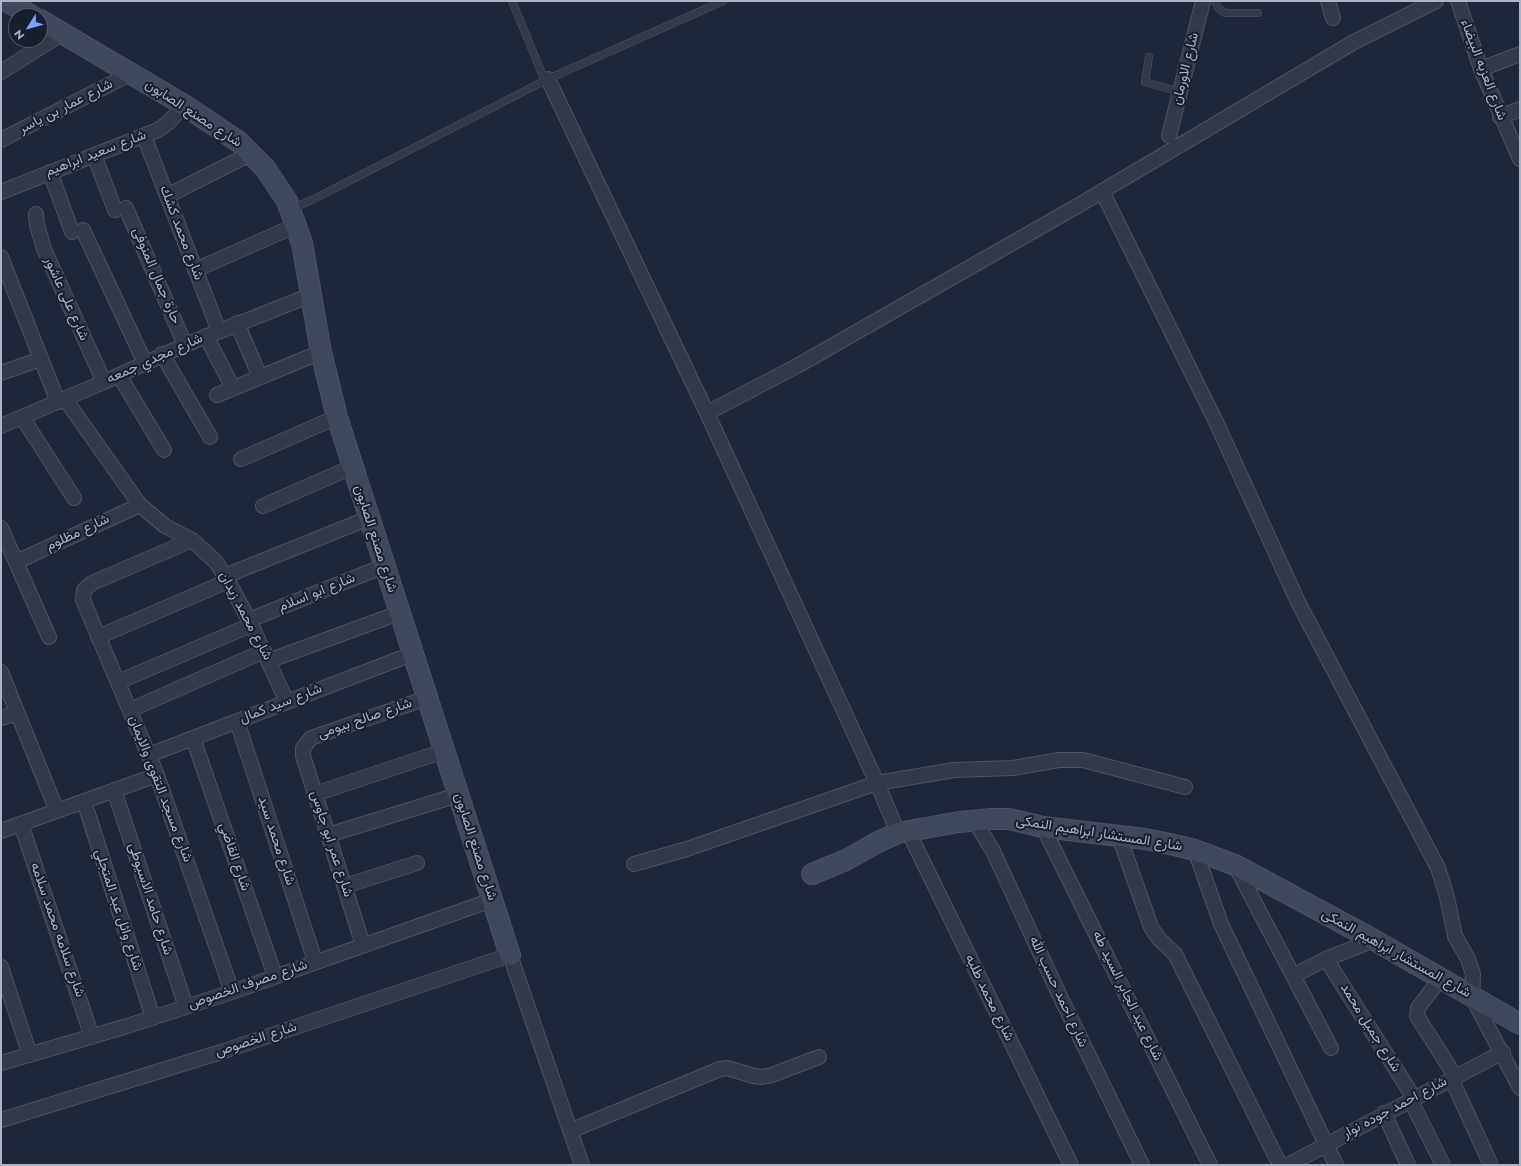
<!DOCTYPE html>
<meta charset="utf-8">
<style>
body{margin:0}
#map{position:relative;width:1521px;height:1166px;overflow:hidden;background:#1e2739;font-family:Jost,sans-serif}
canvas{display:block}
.frame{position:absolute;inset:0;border:2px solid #acb4c6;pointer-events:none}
.north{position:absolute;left:8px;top:8px;width:40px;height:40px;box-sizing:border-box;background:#171f2d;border:1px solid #535b6a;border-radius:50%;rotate:233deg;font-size:11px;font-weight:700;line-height:16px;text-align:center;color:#acb4c6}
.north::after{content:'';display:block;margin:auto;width:14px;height:18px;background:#78a2ff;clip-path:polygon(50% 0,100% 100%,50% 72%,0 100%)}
</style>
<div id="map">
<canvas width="1521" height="1166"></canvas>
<div class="frame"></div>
<div class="north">N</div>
</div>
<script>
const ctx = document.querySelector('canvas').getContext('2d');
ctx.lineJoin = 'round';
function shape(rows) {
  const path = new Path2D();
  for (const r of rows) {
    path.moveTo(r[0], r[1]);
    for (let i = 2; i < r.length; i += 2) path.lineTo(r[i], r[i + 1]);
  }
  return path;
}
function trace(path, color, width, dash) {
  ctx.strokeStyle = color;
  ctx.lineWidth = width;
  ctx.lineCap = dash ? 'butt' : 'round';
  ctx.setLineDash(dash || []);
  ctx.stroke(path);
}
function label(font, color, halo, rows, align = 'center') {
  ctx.font = font + ' Jost,Vazirmatn,sans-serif';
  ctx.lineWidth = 4;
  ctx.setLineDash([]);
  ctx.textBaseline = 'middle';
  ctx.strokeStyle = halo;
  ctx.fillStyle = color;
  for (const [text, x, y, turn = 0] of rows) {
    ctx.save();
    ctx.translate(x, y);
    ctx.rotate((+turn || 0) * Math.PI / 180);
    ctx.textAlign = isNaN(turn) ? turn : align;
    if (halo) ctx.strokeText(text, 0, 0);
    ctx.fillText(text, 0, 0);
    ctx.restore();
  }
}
const lane = shape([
 [512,1,545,81],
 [1215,1,1218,8,1225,13,1258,13],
 [1149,57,1145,82,1180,92],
 [291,209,314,199,548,79,723,1]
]);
const street = shape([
 [1328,1,1333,18],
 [1458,1,1481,69,1520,159],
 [1481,69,1520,54],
 [1,72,63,33],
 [548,79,707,413,877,783,898,833],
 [1500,117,1520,109],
 [144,136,219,331],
 [1169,136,1203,1],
 [1,140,130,74],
 [94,155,115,210],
 [50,172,72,232],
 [1102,191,1217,424,1298,602,1438,868,1447,897,1455,936,1468,959,1473,974,1472,997,1520,1088],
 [1,192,158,130,169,122,184,105],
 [167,196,252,153],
 [126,208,185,345],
 [36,214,37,225,44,249,104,382],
 [83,230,145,363],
 [1,257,58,402],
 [195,270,297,225],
 [237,323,260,377],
 [206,336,233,388],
 [162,354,210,437],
 [1,373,41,359],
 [119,375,164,450],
 [217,395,321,352],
 [65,399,140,505,165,526,192,540,216,562,228,581,249,620,287,702],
 [707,413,797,366,1079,205,1354,42,1436,1],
 [22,417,74,498],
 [1,426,104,382,185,345,311,295],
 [241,459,337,417],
 [263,506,352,467],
 [1,528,49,637],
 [192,540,92,583,84,590,83,600,157,775,232,992],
 [16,562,140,505],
 [225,576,369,518],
 [249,620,384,566],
 [98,637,228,581],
 [268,661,399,613],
 [1,672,57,811],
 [118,682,251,625],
 [130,710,264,651],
 [1,718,17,713],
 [237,721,315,961],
 [193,738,275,976],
 [149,755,412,654],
 [114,790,186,1007],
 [315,794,444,751],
 [84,801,153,1018],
 [974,820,993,851,1058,992,1142,1165],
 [21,824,92,1037],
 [1043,827,1210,1165],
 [1,831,157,775],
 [908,831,1071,1165],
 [328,835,458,795],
 [1119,836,1151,927,1159,939,1175,954,1280,1165],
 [1195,850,1221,924,1336,1165],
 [634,864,687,849,877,783,954,770,1013,768,1059,760,1083,760,1185,787],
 [1235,865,1331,1048],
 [345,886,417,863],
 [363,945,303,756,303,748,311,738,427,698],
 [1326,959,1414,1098],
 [1,967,30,1055],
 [1293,976,1326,959,1374,940],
 [1440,979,1418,1008,1417,1016,1455,1076],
 [1,1063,124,1027,232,992,492,900],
 [1451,1078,1491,1165],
 [1410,1099,1443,1165],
 [1384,1113,1408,1165],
 [1,1120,221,1052,510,955,582,1165],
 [570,1131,720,1069,727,1068,754,1076,762,1077,772,1075,819,1057],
 [1288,1165,1503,1052]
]);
const secondary = shape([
 [6,1,32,16],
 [40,20,184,105,239,142,265,168,287,201,302,243,321,352,337,417,510,955],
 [812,874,846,860,878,842,898,833,959,822,992,819,1009,819,1043,827,1145,839,1170,844,1195,850,1235,865,1374,940,1520,1024]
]);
const streetNames = [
 ["شارع الاورمان",1186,69,-76],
 ["شارع العزبه البيضاء",1483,70,69],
 ["شارع عمار بن ياسر",66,107,-27],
 ["شارع مصنع الصابون",193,114,33],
 ["شارع سعيد ابراهيم",96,154,-21],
 ["شارع محمد كشك",181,233,69],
 ["حارة جمال المنوفى",156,276,67],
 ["شارع على عاشور",66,299,66],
 ["شارع مجدي جمعه",155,359,-24],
 ["شارع مظلوم",78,533,-25],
 ["شارع مصنع الصابون",375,539,72],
 ["شارع ابو اسلام",317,593,-22],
 ["شارع محمد زيدان",245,616,62],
 ["شارع سيد كمال",281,704,-21],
 ["شارع صالح بيومى",365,719,-19],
 ["شارع مسجد التقوى والايمان",160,789,69],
 ["شارع المستشار ابراهيم النمكى",1099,834,9],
 ["شارع محمد سيد",276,841,72],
 ["شارع عمر ابو جاوس",331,844,72],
 ["شارع مصنع الصابون",475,847,72],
 ["شارع القاضي",234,857,71],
 ["شارع حامد الاسيوطى",150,899,72],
 ["شارع وائل عبد المتجلي",118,910,72],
 ["شارع سلامه محمد سلامه",57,930,71],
 ["شارع المستشار ابراهيم النمكى",1396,954,29],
 ["شارع مصرف الخصوص",248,985,-19],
 ["شارع احمد حسب الله",1058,992,65],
 ["شارع عبد الجابر السيد طه",1127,996,64],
 ["شارع محمد طلبه",989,998,64],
 ["شارع جميل محمد",1370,1028,58],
 ["شارع الخصوص",256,1040,-18],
 ["شارع احمد جوده نوار",1395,1108,-28]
];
trace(lane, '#4c5464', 8);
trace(street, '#4c5464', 16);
trace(secondary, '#4c5464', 22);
trace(lane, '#323a49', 7);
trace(street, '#323a49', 14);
trace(secondary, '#3f485c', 20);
label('14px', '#acb4c6', '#171f2d', streetNames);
</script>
